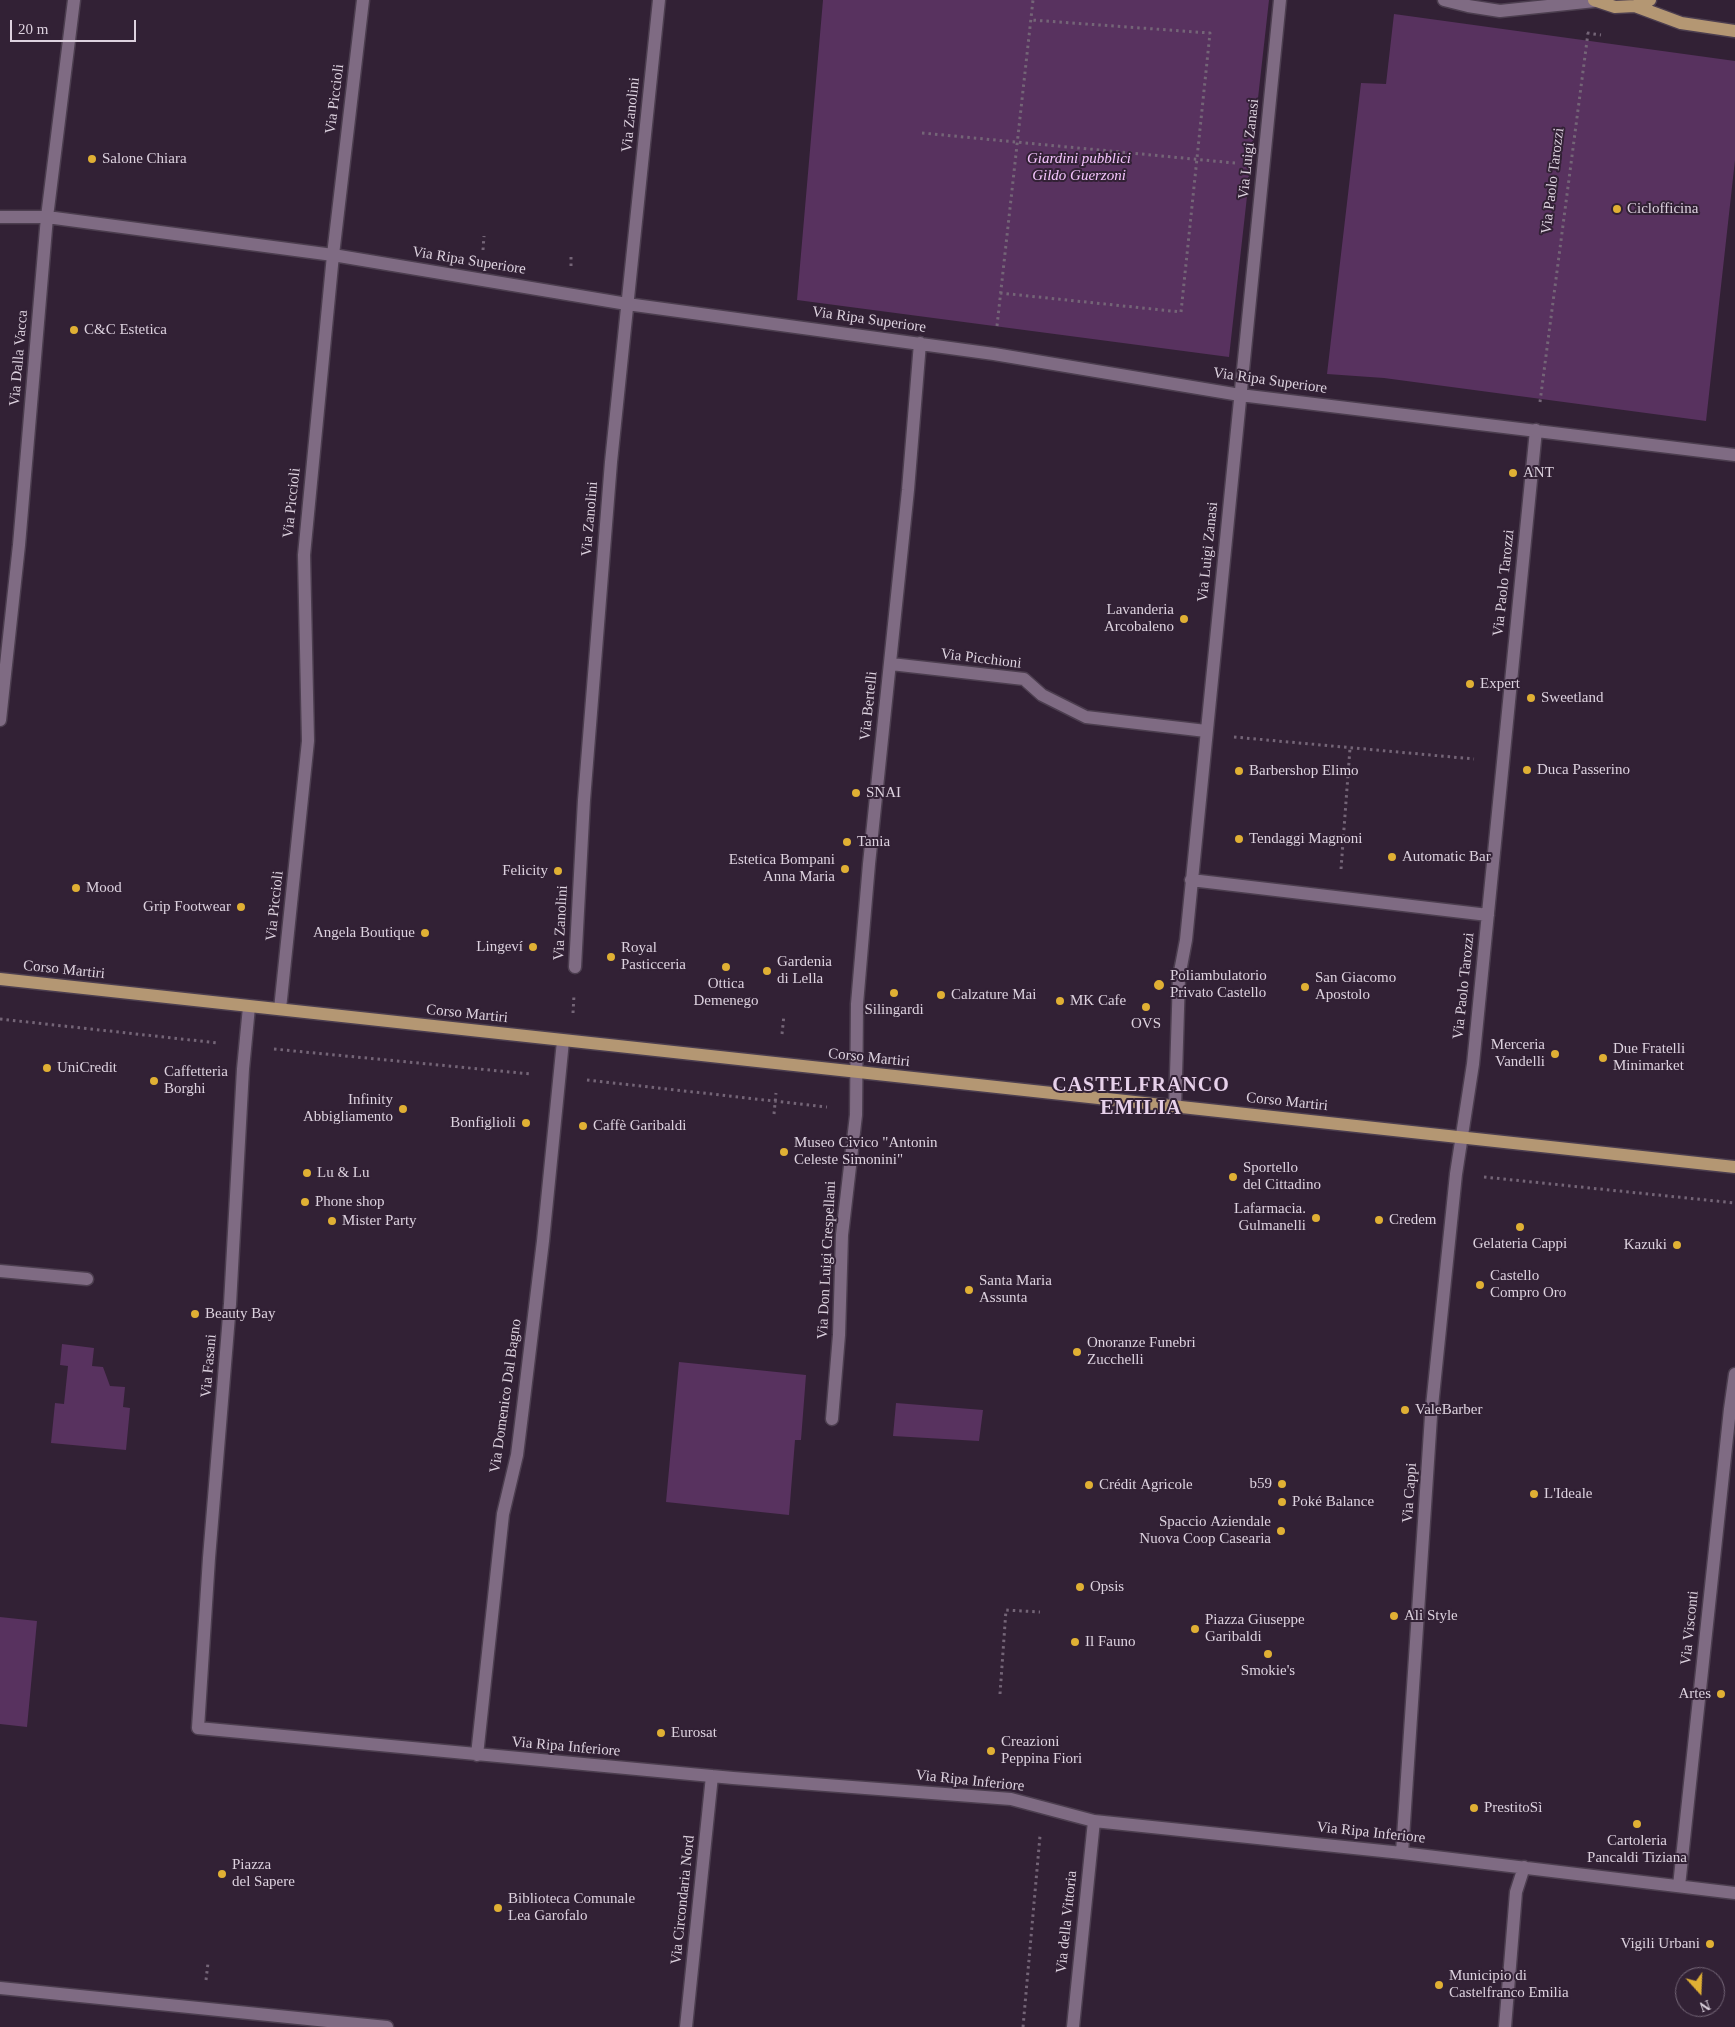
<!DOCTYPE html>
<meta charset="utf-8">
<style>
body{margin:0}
#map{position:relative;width:1735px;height:2027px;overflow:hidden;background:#322135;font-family:"Times New Roman",serif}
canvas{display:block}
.north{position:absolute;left:1675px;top:1967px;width:50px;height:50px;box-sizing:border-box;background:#322135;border:1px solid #766879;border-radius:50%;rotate:160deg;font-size:14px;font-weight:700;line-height:20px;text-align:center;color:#ddd2df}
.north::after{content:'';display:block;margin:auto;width:18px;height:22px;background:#e0b034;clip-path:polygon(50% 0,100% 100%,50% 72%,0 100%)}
.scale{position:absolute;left:10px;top:20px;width:126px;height:22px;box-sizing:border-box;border:2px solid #ddd2df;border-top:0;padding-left:6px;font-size:15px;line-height:18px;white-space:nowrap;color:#ddd2df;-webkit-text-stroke:4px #322135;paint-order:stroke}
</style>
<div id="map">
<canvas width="1735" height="2027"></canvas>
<div class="north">N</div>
<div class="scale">20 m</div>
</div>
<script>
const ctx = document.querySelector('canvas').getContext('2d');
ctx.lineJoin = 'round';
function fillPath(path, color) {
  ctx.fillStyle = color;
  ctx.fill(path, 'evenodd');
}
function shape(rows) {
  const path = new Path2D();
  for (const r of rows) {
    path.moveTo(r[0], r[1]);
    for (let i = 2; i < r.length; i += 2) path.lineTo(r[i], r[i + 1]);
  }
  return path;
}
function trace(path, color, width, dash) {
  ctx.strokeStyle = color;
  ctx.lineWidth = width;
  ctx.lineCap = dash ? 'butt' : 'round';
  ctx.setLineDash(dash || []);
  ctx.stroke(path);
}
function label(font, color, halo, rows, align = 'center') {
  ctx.font = font + ' "Times New Roman",serif';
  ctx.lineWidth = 4;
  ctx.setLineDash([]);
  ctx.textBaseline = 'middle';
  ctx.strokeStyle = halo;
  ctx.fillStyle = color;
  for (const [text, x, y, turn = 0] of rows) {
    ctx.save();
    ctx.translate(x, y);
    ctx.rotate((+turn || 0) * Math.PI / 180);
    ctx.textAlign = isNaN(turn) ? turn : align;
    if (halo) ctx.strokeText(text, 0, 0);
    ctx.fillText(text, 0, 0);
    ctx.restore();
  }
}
const green = shape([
 [823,0,1269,0,1229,357,797,300],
 [1394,14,1735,61,1735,160,1706,421,1384,378,1327,374,1361,83,1386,84],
 [62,1344,94,1348,92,1366,103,1367,110,1386,125,1387,123,1407,130,1408,126,1450,51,1443,55,1403,64,1404,68,1366,60,1365],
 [679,1362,806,1375,801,1440,795,1440,789,1515,666,1502],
 [896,1403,983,1410,979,1441,893,1436],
 [0,1617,37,1621,27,1727,0,1724]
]);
const path = shape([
 [1587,33,1601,35],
 [922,133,1235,163],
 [483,250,484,236],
 [571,266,571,257],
 [1000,293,1181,312,1210,33,1031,20],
 [997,326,1033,0],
 [1540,402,1588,33],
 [1234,737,1474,759],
 [1341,869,1350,748],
 [573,1013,574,995],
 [0,1019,218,1043],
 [782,1034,784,1015],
 [274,1049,531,1074],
 [587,1080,827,1107],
 [774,1114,776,1093],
 [1484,1177,1735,1203],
 [1000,1694,1006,1610,1040,1612],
 [206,1980,208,1963],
 [1023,2027,1040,1836]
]);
const minor = shape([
 [1444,0,1468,6,1500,11,1595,1],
 [0,217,47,217,333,255,627,304,994,354,1240,395,1735,455],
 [891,664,1024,679,1042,695,1086,717,1206,731],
 [0,720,19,545,47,217,74,0],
 [1191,880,1488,915],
 [575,967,584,800,611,462,659,0],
 [249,1007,243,1069,230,1304,209,1558,198,1728,733,1778,1011,1799,1094,1821,1402,1853,1735,1893],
 [280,1009,308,741,304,555,333,255,363,0],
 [1175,1107,1179,977,1186,940,1280,0],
 [0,1271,87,1279],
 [832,1419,839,1335,842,1235,856,1115,857,1004,869,864,908,490,920,343],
 [477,1755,503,1514,517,1455,523,1407,543,1241,563,1041],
 [1402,1853,1431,1416,1456,1174,1473,1064,1536,430],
 [1679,1886,1730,1409,1735,1374],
 [0,1988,387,2027],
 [686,2027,712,1776],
 [1073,2027,1094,1821],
 [1505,2027,1516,1892,1524,1867]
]);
const major = shape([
 [1594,0,1615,7,1635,6,1650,0],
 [1635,6,1681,23,1735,31],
 [0,979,1735,1167]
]);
const markers = [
 [92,159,5,"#e0b034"],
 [1617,209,5,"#e0b034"],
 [74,330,5,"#e0b034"],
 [1513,473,5,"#e0b034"],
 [1184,619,5,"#e0b034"],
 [1470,684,5,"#e0b034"],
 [1531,698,5,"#e0b034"],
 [1527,770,5,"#e0b034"],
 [1239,771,5,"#e0b034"],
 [856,793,5,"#e0b034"],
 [1239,839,5,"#e0b034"],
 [847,842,5,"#e0b034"],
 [1392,857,5,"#e0b034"],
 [845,869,5,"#e0b034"],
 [558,871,5,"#e0b034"],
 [76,888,5,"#e0b034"],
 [241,907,5,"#e0b034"],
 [425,933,5,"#e0b034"],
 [533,947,5,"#e0b034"],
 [611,957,5,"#e0b034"],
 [726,967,5,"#e0b034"],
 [767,971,5,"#e0b034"],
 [1159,985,6,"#e0b034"],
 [1305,987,5,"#e0b034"],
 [894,993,5,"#e0b034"],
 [941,995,5,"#e0b034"],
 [1060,1001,5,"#e0b034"],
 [1146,1007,5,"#e0b034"],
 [1555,1054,5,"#e0b034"],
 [1603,1058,5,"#e0b034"],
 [47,1068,5,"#e0b034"],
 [154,1081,5,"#e0b034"],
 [403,1109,5,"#e0b034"],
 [526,1123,5,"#e0b034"],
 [583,1126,5,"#e0b034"],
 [784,1152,5,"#e0b034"],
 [307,1173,5,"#e0b034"],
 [1233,1177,5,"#e0b034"],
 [305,1202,5,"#e0b034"],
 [1316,1218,5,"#e0b034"],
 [1379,1220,5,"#e0b034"],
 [332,1221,5,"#e0b034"],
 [1520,1227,5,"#e0b034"],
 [1677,1245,5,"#e0b034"],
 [1480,1285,5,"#e0b034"],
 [969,1290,5,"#e0b034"],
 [195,1314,5,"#e0b034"],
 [1077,1352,5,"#e0b034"],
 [1405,1410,5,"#e0b034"],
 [1282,1484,5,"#e0b034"],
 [1089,1485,5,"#e0b034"],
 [1534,1494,5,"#e0b034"],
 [1282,1502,5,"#e0b034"],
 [1281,1531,5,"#e0b034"],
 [1080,1587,5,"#e0b034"],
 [1394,1616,5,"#e0b034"],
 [1195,1629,5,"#e0b034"],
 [1075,1642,5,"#e0b034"],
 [1268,1654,5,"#e0b034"],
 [1721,1694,5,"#e0b034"],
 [661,1733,5,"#e0b034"],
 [991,1751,5,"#e0b034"],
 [1474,1808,5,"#e0b034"],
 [1637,1824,5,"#e0b034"],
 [222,1874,5,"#e0b034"],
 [498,1908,5,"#e0b034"],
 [1710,1944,5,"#e0b034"],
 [1439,1985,5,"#e0b034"]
];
const streetNames = [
 ["Via Piccioli",335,99,-83],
 ["Via Zanolini",631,115,-84],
 ["Via Luigi Zanasi",1249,149,-84],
 ["Via Paolo Tarozzi",1553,181,-83],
 ["Via Ripa Superiore",469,261,9],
 ["Via Ripa Superiore",869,320,8],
 ["Via Dalla Vacca",19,358,-85],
 ["Via Ripa Superiore",1270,381,8],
 ["Via Piccioli",292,503,-84],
 ["Via Zanolini",590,519,-85],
 ["Via Luigi Zanasi",1208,552,-84],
 ["Via Paolo Tarozzi",1504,583,-84],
 ["Via Picchioni",981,659,7],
 ["Via Bertelli",869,706,-84],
 ["Via Piccioli",275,906,-84],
 ["Via Zanolini",561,923,-87],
 ["Corso Martiri",64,970,6],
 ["Via Paolo Tarozzi",1464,986,-84],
 ["Corso Martiri",467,1014,6],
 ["Corso Martiri",869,1058,6],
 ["Corso Martiri",1287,1102,6],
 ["Via Don Luigi Crespellani",827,1260,-87],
 ["Via Fasani",209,1366,-85],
 ["Via Domenico Dal Bagno",506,1396,-82],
 ["Via Cappi",1410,1493,-86],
 ["Via Visconti",1690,1628,-84],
 ["Via Ripa Inferiore",566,1747,5],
 ["Via Ripa Inferiore",970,1781,6],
 ["Via Ripa Inferiore",1371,1833,6],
 ["Via Circondaria Nord",683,1900,-84],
 ["Via della Vittoria",1067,1922,-84]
];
const poiNames = [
 ["Salone Chiara",102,159],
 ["Ciclofficina",1627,209],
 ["C&C Estetica",84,330],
 ["ANT",1523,473],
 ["Lavanderia",1174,610,"right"],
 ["Arcobaleno",1174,627,"right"],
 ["Expert",1480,684],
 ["Sweetland",1541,698],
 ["Duca Passerino",1537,770],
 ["Barbershop Elimo",1249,771],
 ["SNAI",866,793],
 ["Tendaggi Magnoni",1249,839],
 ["Tania",857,842],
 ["Automatic Bar",1402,857],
 ["Estetica Bompani",835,860,"right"],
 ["Anna Maria",835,877,"right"],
 ["Felicity",548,871,"right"],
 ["Mood",86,888],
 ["Grip Footwear",231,907,"right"],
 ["Angela Boutique",415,933,"right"],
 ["Lingeví",523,947,"right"],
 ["Royal",621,948],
 ["Pasticceria",621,965],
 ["Gardenia",777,962],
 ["di Lella",777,979],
 ["Poliambulatorio",1170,976],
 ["Privato Castello",1170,993],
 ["San Giacomo",1315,978],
 ["Apostolo",1315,995],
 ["Ottica",726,984,"center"],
 ["Demenego",726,1001,"center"],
 ["Calzature Mai",951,995],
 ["MK Cafe",1070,1001],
 ["Silingardi",894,1010,"center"],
 ["OVS",1146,1024,"center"],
 ["Merceria",1545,1045,"right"],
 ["Vandelli",1545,1062,"right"],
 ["Due Fratelli",1613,1049],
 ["Minimarket",1613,1066],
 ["UniCredit",57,1068],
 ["Caffetteria",164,1072],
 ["Borghi",164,1089],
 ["Infinity",393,1100,"right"],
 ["Abbigliamento",393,1117,"right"],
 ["Bonfiglioli",516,1123,"right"],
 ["Caffè Garibaldi",593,1126],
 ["Museo Civico \"Antonin",794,1143],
 ["Celeste Simonini\"",794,1160],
 ["Sportello",1243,1168],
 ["del Cittadino",1243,1185],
 ["Lu & Lu",317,1173],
 ["Phone shop",315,1202],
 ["Lafarmacia.",1306,1209,"right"],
 ["Gulmanelli",1306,1226,"right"],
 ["Credem",1389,1220],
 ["Mister Party",342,1221],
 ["Gelateria Cappi",1520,1244,"center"],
 ["Kazuki",1667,1245,"right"],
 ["Castello",1490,1276],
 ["Compro Oro",1490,1293],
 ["Santa Maria",979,1281],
 ["Assunta",979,1298],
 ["Beauty Bay",205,1314],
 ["Onoranze Funebri",1087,1343],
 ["Zucchelli",1087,1360],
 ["ValeBarber",1415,1410],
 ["b59",1272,1484,"right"],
 ["Crédit Agricole",1099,1485],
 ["L'Ideale",1544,1494],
 ["Poké Balance",1292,1502],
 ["Spaccio Aziendale",1271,1522,"right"],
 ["Nuova Coop Casearia",1271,1539,"right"],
 ["Opsis",1090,1587],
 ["Ali Style",1404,1616],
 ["Piazza Giuseppe",1205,1620],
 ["Garibaldi",1205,1637],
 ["Il Fauno",1085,1642],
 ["Smokie's",1268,1671,"center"],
 ["Artes",1711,1694,"right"],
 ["Eurosat",671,1733],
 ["Creazioni",1001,1742],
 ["Peppina Fiori",1001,1759],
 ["PrestitoSì",1484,1808],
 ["Cartoleria",1637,1841,"center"],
 ["Pancaldi Tiziana",1637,1858,"center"],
 ["Piazza",232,1865],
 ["del Sapere",232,1882],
 ["Biblioteca Comunale",508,1899],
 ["Lea Garofalo",508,1916],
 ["Vigili Urbani",1700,1944,"right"],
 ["Municipio di",1449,1976],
 ["Castelfranco Emilia",1449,1993]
];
const parkNames = [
 ["Giardini pubblici",1079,159],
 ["Gildo Guerzoni",1079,176]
];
const districtNames = [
 ["CASTELFRANCO",1141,1086],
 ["EMILIA",1141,1109]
];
fillPath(green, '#58325f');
trace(minor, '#4c3e4f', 15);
trace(major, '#4c3e4f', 15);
trace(path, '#746577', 3, [2.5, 4]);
trace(minor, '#7f6b83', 12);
trace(major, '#b49773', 12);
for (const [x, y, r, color] of markers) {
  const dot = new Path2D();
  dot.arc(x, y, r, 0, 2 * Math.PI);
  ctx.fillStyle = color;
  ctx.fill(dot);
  trace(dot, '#322135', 2);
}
label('15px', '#ddd2df', '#322135', streetNames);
label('15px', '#ddd2df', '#322135', poiNames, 'left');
label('italic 15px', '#f4c4fd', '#322135', parkNames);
ctx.letterSpacing = '1px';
label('bold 20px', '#e7d1eb', '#322135', districtNames);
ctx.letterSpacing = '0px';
</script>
